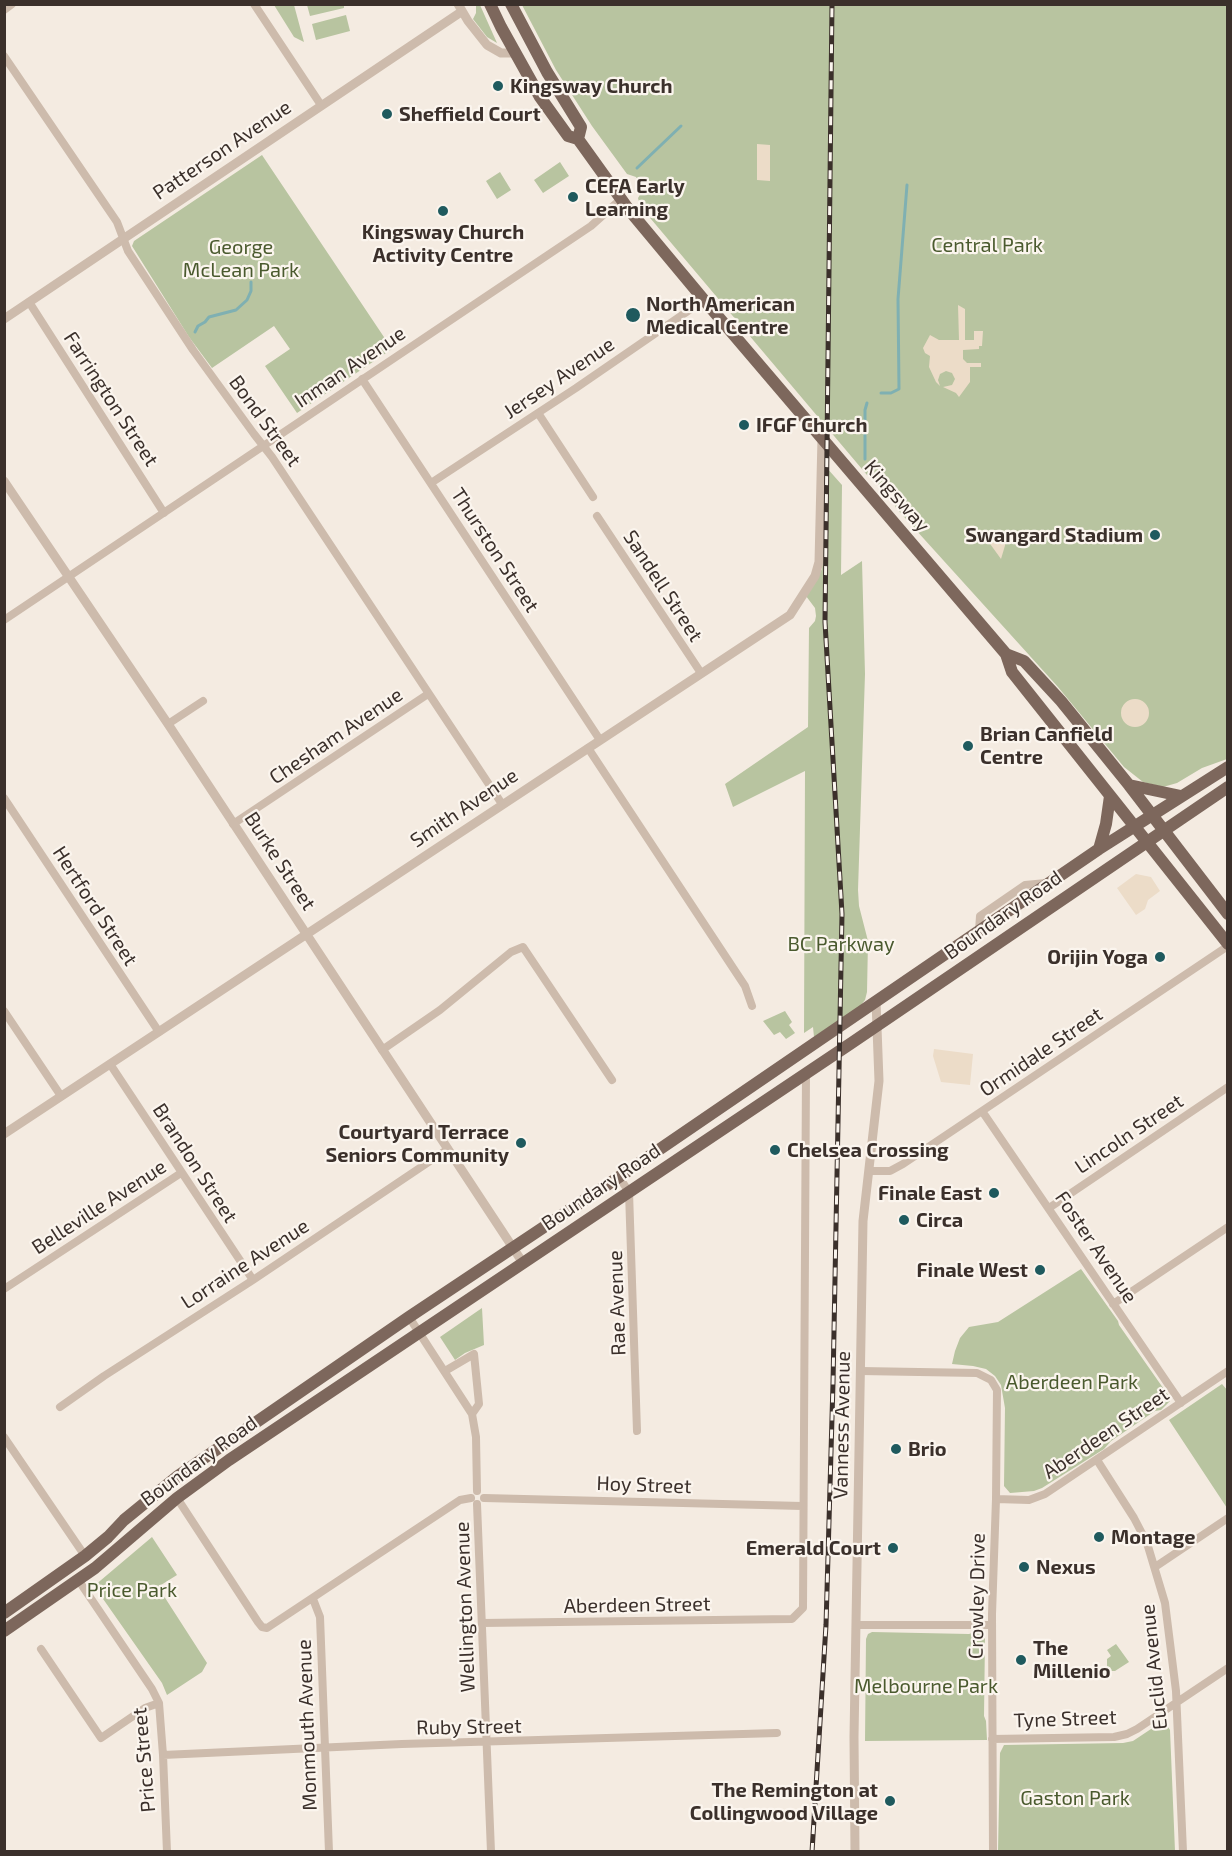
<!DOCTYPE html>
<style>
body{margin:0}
#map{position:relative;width:1232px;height:1856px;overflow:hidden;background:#f4ebe1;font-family:"Exo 2",sans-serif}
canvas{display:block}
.frame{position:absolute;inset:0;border:6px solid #3b302b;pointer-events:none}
</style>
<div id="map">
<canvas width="1232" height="1856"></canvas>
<div class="frame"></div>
</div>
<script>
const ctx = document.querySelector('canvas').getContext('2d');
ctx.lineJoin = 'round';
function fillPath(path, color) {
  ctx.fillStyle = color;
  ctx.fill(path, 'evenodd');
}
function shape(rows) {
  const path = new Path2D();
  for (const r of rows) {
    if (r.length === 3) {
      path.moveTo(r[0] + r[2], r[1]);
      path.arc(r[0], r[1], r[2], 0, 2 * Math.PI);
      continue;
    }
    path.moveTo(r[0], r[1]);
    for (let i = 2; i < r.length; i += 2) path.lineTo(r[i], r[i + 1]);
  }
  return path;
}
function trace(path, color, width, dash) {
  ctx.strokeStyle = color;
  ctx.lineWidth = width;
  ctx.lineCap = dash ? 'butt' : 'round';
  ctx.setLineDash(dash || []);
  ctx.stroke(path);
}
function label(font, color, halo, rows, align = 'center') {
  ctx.font = font + ' "Exo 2",sans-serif';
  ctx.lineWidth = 4.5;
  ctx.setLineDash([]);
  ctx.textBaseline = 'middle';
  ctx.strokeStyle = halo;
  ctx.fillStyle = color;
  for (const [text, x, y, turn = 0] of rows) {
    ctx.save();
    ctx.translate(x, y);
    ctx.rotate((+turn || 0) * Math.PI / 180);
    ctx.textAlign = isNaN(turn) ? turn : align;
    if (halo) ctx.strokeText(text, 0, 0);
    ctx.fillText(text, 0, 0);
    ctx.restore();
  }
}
const green = shape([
 [274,5,294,5,304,42,294,37],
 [307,5,344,5,344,8,310,16],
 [476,5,480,5,497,43,487,37,473,19,476,13],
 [522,5,1227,5,1227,759,1202,768,1177,783,1163,787,1143,782,1124,767,1058,687,896,508,894,503,896,498,890,491,884,491,873,478,867,475,640,206,638,198,643,190,636,177,627,174,592,126,556,70],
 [346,15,350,31,316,40,312,24],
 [262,155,392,349,297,413,265,366,290,349,274,326,212,368,189,337,132,246,134,241],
 [560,162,569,176,543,193,534,180],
 [500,172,511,190,497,199,486,181],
 [826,467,842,485,841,575,862,561,865,674,858,890,859,906,868,941,867,992,865,1000,860,1006,814,1037,813,1027,804,1033,805,771,733,807,725,784,808,727,809,628,815,621,816,616,815,608,806,596,822,569],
 [785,1011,792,1022,789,1025,795,1033,786,1039,780,1032,774,1035,763,1021],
 [1081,1269,1118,1321,1119,1325,1168,1395,1170,1401,1161,1410,1155,1411,1111,1441,1104,1449,1042,1488,1034,1491,1010,1493,1004,1486,1005,1408,1001,1385,995,1376,986,1369,973,1366,952,1364,955,1351,960,1338,969,1327,998,1322],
 [482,1308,484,1345,465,1353,455,1360,440,1337],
 [1222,1384,1228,1391,1227,1508,1169,1420],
 [152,1537,177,1575,161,1585,160,1590,207,1663,202,1672,167,1695,162,1683,94,1586],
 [978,1631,985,1638,984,1716,986,1721,987,1740,865,1741,866,1639,868,1634,872,1632,969,1634],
 [1116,1644,1129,1662,1115,1671,1107,1671,1107,1659,1111,1656,1107,1650],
 [1160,1723,1167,1725,1170,1730,1175,1851,998,1851,1000,1753,1004,1745,1123,1743,1133,1741]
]);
const plaza = shape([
 [757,144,770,145,770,181,757,180],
 [958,305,965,309,965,340,974,340,974,331,983,331,982,346,979,346,979,349,963,350,963,359,967,363,981,363,981,367,970,367,970,382,959,397,956,393,943,387,952,385,955,379,952,373,946,371,940,374,938,380,940,386,936,382,929,367,930,356,925,353,923,348,930,335,939,340,959,340],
 [980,530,1007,539,1001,559],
 [1135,713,14],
 [1136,874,1151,877,1160,891,1148,900,1145,909,1136,915,1117,888],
 [934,1049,973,1054,970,1085,941,1082,933,1056]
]);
const stream = shape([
 [637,168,681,126],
 [195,332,198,326,205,322,209,317,236,310,247,300,251,291,251,282],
 [881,393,891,393,899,389,898,299,907,185],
 [865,459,865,410,867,403]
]);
const minor = shape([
 [254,4,321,105],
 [4,10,12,4],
 [4,56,117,222,128,251,193,350,254,434,272,457,502,804],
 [29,302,164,513],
 [362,379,600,740],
 [538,413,593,497],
 [431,483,576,388,704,300],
 [597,516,701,673],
 [4,620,591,226,621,199],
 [168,724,203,701],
 [588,748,745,986,752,1006],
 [4,798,159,1032],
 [233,824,428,694],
 [979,931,980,916,1025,885,1046,883],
 [4,1011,61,1096],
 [382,1050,440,1010,511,952,523,947,612,1080],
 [110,1064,253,1280],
 [982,1111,1181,1403],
 [869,1171,890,1171,903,1164,1228,946],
 [619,1177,629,1192,637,1431],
 [1049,1208,1228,1087],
 [4,1289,181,1173],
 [1113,1304,1228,1227],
 [409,1317,472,1414,476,1437,477,1491],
 [445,1371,474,1354,479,1404,472,1414],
 [861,1371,977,1373,991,1380,997,1390,996,1499,992,1614,993,1852],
 [60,1407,104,1376,253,1280,448,1149],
 [4,1437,85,1556],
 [1097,1460,1134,1518,1147,1543,1165,1603,1176,1691,1183,1852],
 [177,1498,258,1622,262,1627,267,1628,460,1500,471,1498],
 [484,1498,802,1506],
 [996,1499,1029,1500,1045,1494,1228,1371],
 [477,1504,491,1852],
 [1155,1567,1228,1518],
 [79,1581,152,1689,159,1703,163,1755,167,1852],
 [313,1599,320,1617,329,1852],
 [482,1623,792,1619,803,1608,806,1073],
 [857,1625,992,1625],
 [41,1649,101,1738,145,1708,159,1703],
 [992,1739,1114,1737,1127,1734,1137,1729,1228,1668],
 [163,1755,402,1744,777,1733]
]);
const tertiary = shape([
 [458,4,468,21,487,45,501,53,515,53],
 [4,319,461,12],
 [4,481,168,724,523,1263],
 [4,1134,790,615,815,576,819,562,822,438],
 [855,1852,854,1737,863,1221,879,1081,876,1001]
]);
const primary = shape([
 [490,4,501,27,540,97,568,136,578,139,629,210,704,300,1006,654,1012,672,1228,944],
 [511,4,547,72,581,127,578,139],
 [1006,654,1024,661,1061,701,1129,785,1228,914],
 [1129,785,1181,796],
 [1099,849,1106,824,1110,796],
 [4,1613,85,1556,108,1537,124,1520,178,1476,409,1317,619,1177,1099,849,1228,767],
 [4,1631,95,1568,177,1498,229,1460,850,1044,1228,787]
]);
const rail = shape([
 [812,1852,826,1625,833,1383,842,914,825,622,832,4]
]);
const markers = [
 [498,86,6,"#1f5a5e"],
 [387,114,6,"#1f5a5e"],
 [573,197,6,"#1f5a5e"],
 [443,211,6,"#1f5a5e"],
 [633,315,8,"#1f5a5e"],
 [744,425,6,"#1f5a5e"],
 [1155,535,6,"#1f5a5e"],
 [968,746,6,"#1f5a5e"],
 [1160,957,6,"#1f5a5e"],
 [521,1143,6,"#1f5a5e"],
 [775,1150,6,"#1f5a5e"],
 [994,1193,6,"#1f5a5e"],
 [904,1220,6,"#1f5a5e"],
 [1040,1270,6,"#1f5a5e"],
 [896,1449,6,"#1f5a5e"],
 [1099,1537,6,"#1f5a5e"],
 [893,1548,6,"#1f5a5e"],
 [1024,1567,6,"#1f5a5e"],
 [1021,1660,6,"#1f5a5e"],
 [890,1801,6,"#1f5a5e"]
];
const poiNames = [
 ["Kingsway Church",510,86],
 ["Sheffield Court",399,114],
 ["CEFA Early",585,186],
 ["Learning",585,209],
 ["Kingsway Church",443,232,"center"],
 ["Activity Centre",443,255,"center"],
 ["North American",646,304],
 ["Medical Centre",646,327],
 ["IFGF Church",756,425],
 ["Swangard Stadium",1143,535,"right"],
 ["Brian Canfield",980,734],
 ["Centre",980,757],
 ["Orijin Yoga",1148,957,"right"],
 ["Courtyard Terrace",509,1132,"right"],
 ["Seniors Community",509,1155,"right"],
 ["Chelsea Crossing",787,1150],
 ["Finale East",982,1193,"right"],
 ["Circa",916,1220],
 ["Finale West",1028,1270,"right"],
 ["Brio",908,1449],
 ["Montage",1111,1537],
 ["Emerald Court",881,1548,"right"],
 ["Nexus",1036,1567],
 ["The",1033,1648],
 ["Millenio",1033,1671],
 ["The Remington at",878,1790,"right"],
 ["Collingwood Village",878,1813,"right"]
];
const streetNames = [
 ["Patterson Avenue",222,150,-34],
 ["Inman Avenue",350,367,-34],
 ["Jersey Avenue",559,378,-34],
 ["Farrington Street",111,399,57],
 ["Bond Street",265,421,54],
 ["Kingsway",897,496,49],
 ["Thurston Street",495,550,57],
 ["Sandell Street",663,586,57],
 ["Chesham Avenue",336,736,-34],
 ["Smith Avenue",464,808,-34],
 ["Burke Street",280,861,57],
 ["Hertford Street",95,906,57],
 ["Boundary Road",1003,915,-35],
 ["Ormidale Street",1041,1052,-34],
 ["Lincoln Street",1129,1134,-34],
 ["Brandon Street",195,1163,57],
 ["Boundary Road",601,1187,-34],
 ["Belleville Avenue",99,1207,-33],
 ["Foster Avenue",1096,1247,56],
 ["Lorraine Avenue",245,1264,-33],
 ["Rae Avenue",617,1303,-92],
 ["Vanness Avenue",842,1425,-89],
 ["Aberdeen Street",1106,1433,-34],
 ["Boundary Road",199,1461,-36],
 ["Hoy Street",644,1485,2],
 ["Crowley Drive",977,1596,-89],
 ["Aberdeen Street",637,1605,-1],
 ["Wellington Avenue",465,1607,-92],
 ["Euclid Avenue",1154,1667,-96],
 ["Tyne Street",1065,1719,-2],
 ["Monmouth Avenue",307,1725,-92],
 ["Ruby Street",469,1727,-1],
 ["Price Street",144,1760,-95]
];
const parkNames = [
 ["Central Park",987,245],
 ["George",241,247],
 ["McLean Park",241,270],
 ["BC Parkway",841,944],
 ["Aberdeen Park",1072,1382],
 ["Price Park",132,1590],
 ["Melbourne Park",926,1686],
 ["Gaston Park",1075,1798]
];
fillPath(green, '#b8c4a0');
fillPath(plaza, '#ecdcc8');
trace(stream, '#7fb0b2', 3);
trace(minor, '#cdbbac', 8);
trace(tertiary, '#cdbbac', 9);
trace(primary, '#7d675c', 12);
trace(rail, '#3b302b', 5);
trace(rail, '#fbf5ee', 3, [9]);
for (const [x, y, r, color] of markers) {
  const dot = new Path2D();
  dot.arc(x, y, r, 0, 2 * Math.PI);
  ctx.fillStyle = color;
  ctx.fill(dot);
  trace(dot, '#fbf5ee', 2);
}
label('bold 20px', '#3b302b', '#fbf5ee', poiNames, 'left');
label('20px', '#3b302b', '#fbf5ee', streetNames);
label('20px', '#4a5a2e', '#fbf5ee', parkNames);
</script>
